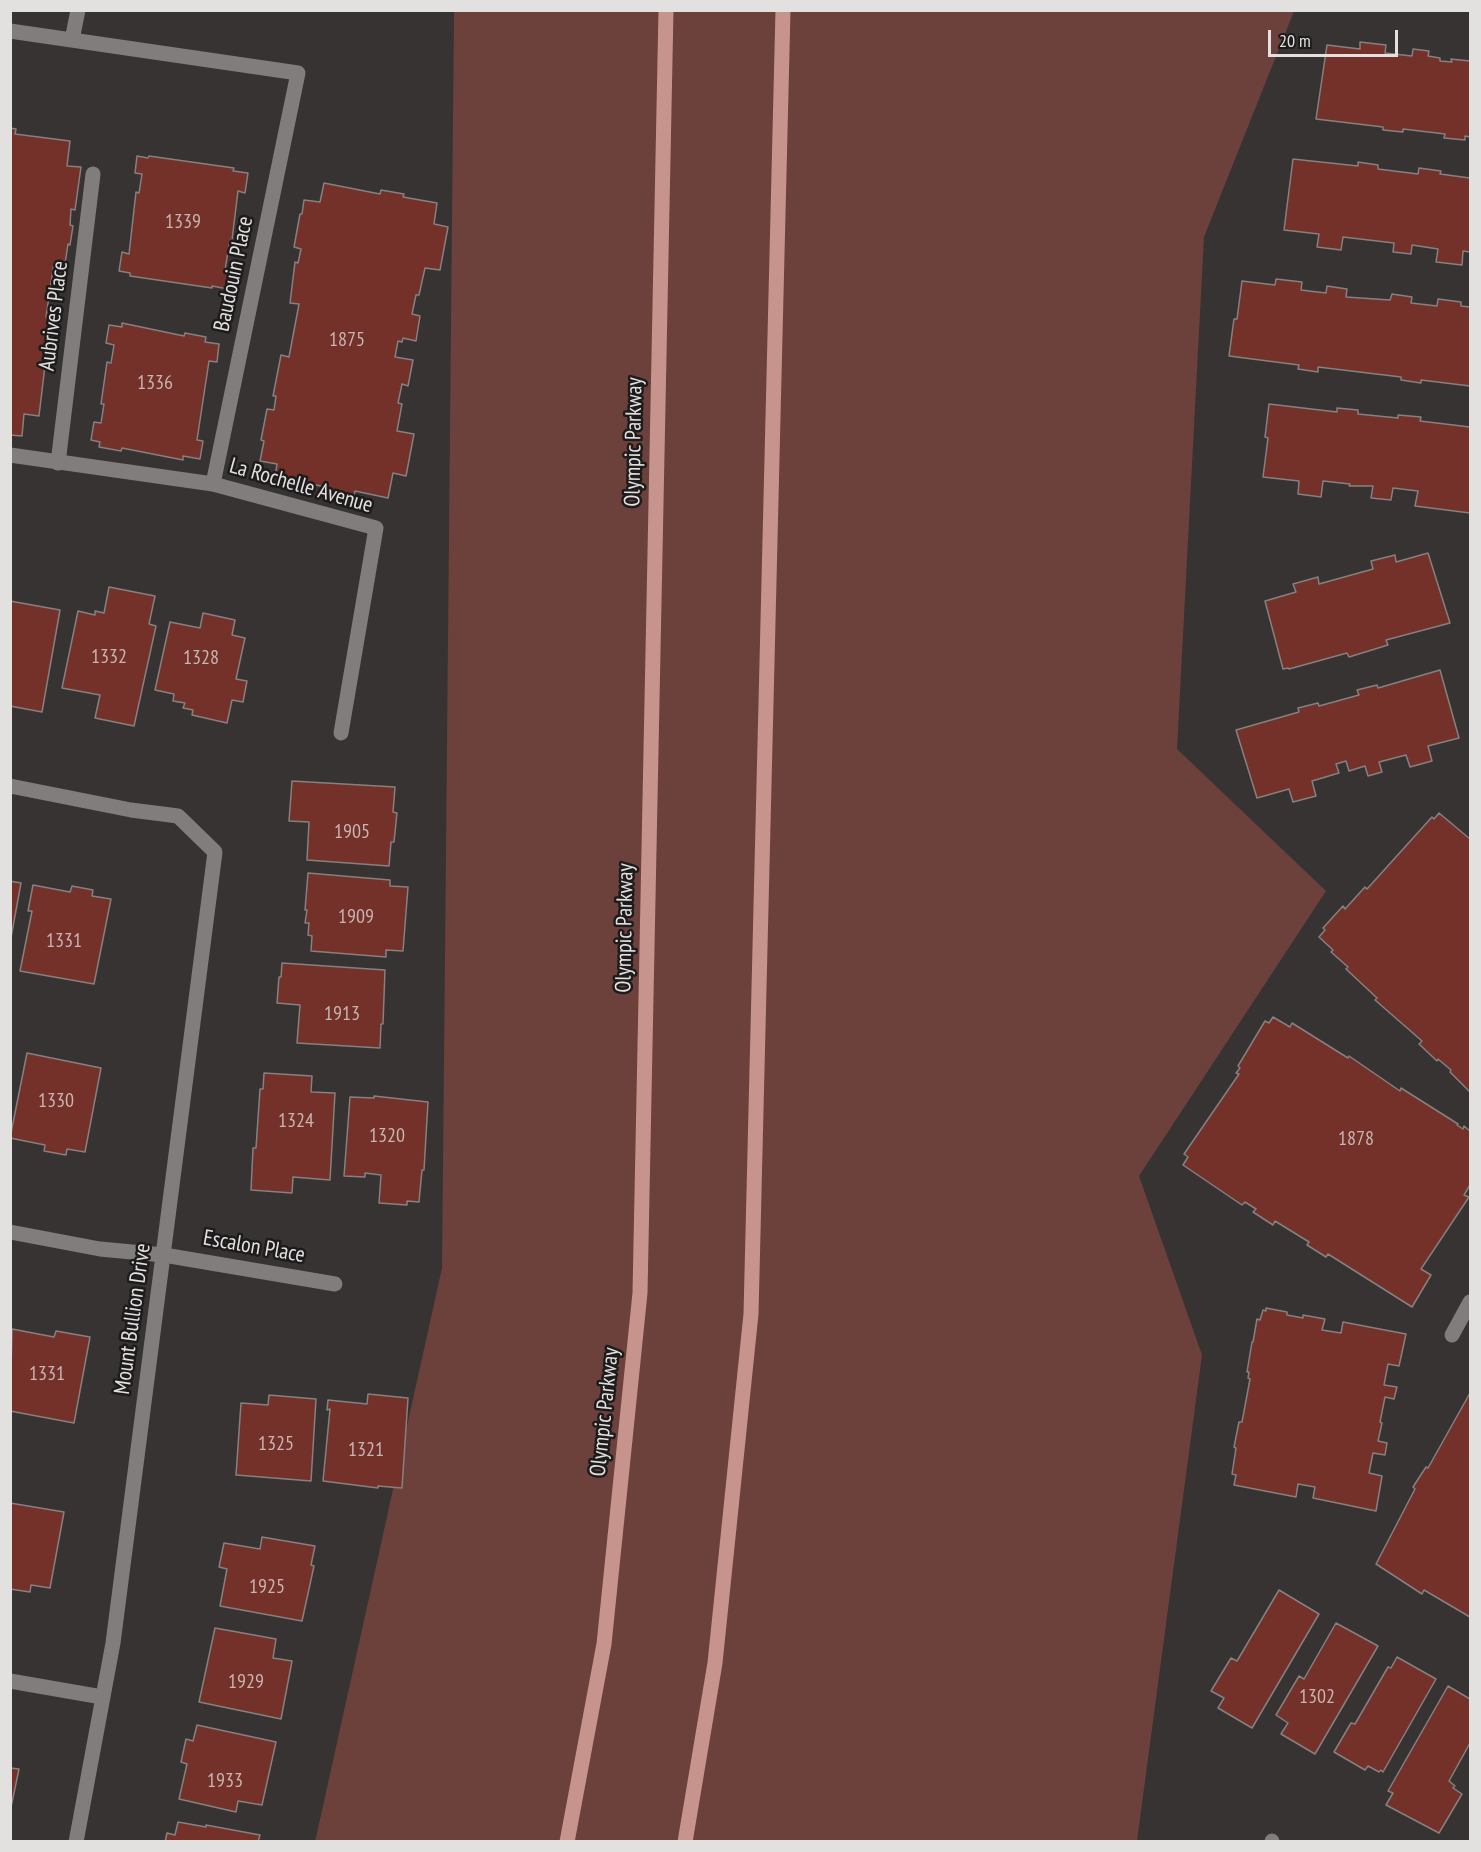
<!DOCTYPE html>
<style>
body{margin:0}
#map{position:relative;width:1481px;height:1852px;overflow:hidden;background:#373332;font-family:"PT Sans Narrow",sans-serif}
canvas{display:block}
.frame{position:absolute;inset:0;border:12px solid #e3e1e0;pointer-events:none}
.scale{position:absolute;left:1268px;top:30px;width:130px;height:27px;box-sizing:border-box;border:3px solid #e3e1e0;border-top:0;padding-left:8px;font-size:18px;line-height:21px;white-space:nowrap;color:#e3e1e0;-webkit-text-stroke:4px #1d1b1b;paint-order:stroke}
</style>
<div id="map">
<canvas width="1481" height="1852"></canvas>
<div class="frame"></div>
<div class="scale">20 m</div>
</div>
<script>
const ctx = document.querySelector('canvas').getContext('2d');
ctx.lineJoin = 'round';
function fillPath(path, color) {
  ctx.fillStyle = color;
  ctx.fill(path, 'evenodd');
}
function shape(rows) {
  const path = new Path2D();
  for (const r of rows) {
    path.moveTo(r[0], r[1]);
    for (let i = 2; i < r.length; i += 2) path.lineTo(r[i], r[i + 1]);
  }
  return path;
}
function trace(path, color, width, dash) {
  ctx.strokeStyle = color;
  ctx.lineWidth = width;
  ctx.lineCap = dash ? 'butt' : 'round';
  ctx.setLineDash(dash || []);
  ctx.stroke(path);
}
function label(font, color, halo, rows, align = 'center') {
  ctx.font = font + ' "PT Sans Narrow",sans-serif';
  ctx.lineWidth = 5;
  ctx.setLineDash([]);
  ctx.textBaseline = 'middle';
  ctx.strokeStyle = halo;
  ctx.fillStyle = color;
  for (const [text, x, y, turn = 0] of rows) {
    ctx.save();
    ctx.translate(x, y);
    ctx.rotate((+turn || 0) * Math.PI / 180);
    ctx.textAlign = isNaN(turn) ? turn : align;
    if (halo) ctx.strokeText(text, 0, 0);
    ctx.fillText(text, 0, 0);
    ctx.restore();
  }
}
const green = shape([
 [454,11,1294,11,1204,237,1177,749,1326,891,1139,1176,1202,1355,1137,1841,315,1842,442,1268]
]);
const building = shape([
 [1360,42,1386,45,1385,53,1412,56,1413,49,1429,51,1428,56,1440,58,1440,61,1452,62,1451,59,1470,61,1470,137,1465,136,1465,140,1444,138,1445,134,1403,129,1403,132,1383,130,1383,127,1316,119,1327,45,1360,49,1360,42],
 [10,128,16,129,15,134,70,141,67,166,81,167,75,210,71,209,70,225,73,226,70,245,68,244,65,264,54,263,46,317,55,318,50,358,46,357,39,416,24,414,22,436,10,435,10,128],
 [137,156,148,158,149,156,234,168,233,171,248,173,245,193,238,191,232,240,230,240,225,270,231,271,228,289,212,286,212,288,130,276,130,273,119,271,122,252,129,254,136,192,139,193,142,174,135,173,137,156],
 [1293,159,1358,166,1358,162,1378,165,1378,169,1418,174,1419,168,1441,171,1440,174,1470,178,1470,252,1463,251,1462,265,1436,262,1438,249,1412,245,1411,254,1393,252,1394,243,1343,237,1341,250,1317,247,1319,234,1284,230,1293,159],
 [324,183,380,194,381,190,404,194,403,197,437,203,434,224,448,227,440,270,425,268,419,295,416,295,412,314,420,316,416,341,403,338,402,342,398,341,395,357,413,360,408,386,402,384,398,403,402,404,397,431,414,434,406,476,393,473,388,498,355,491,354,495,330,491,331,488,275,477,277,464,260,461,264,441,261,440,267,409,274,410,276,396,273,396,281,355,289,357,299,304,290,303,295,262,298,263,301,249,294,247,300,214,302,214,304,200,320,202,324,183],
 [1276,279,1302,282,1301,290,1326,293,1327,286,1347,289,1346,297,1390,300,1392,294,1412,297,1411,303,1437,306,1438,299,1461,302,1461,306,1470,307,1470,386,1421,380,1421,383,1401,380,1401,377,1318,367,1318,372,1298,369,1299,365,1229,356,1234,319,1237,319,1242,281,1275,285,1276,279],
 [122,323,184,336,185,333,206,337,205,342,219,344,217,362,209,361,197,440,203,441,200,459,183,456,183,460,122,448,121,451,99,447,100,442,91,440,94,422,101,423,104,404,101,404,107,362,111,363,114,345,106,343,109,325,122,327,122,323],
 [1269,404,1337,412,1337,408,1358,410,1358,414,1398,418,1398,415,1421,417,1420,421,1470,427,1470,513,1415,506,1418,491,1393,488,1391,500,1371,498,1373,486,1349,486,1350,484,1323,481,1321,497,1298,494,1299,481,1263,477,1268,438,1265,437,1269,404],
 [1428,553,1450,623,1386,640,1388,645,1349,657,1347,653,1289,669,1288,668,1283,669,1265,601,1296,592,1293,584,1318,577,1319,584,1373,569,1371,561,1395,555,1396,562,1428,553],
 [109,587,155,596,149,624,156,626,134,726,95,718,100,695,62,688,78,611,95,615,95,611,104,613,109,587],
 [10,601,60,610,42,712,10,706,10,601],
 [203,613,235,620,232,635,245,638,236,679,247,681,243,702,232,700,227,723,192,715,193,710,183,708,185,703,173,701,174,694,155,690,170,622,200,628,203,613],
 [1440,670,1459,738,1428,746,1432,761,1410,767,1406,755,1379,762,1382,772,1368,776,1365,766,1349,771,1346,761,1336,764,1339,773,1312,781,1316,796,1293,802,1289,789,1257,798,1236,730,1299,712,1298,708,1318,703,1319,706,1359,695,1357,690,1377,685,1378,688,1440,670],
 [292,781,395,787,393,812,397,813,394,842,391,842,389,866,307,860,309,822,289,821,292,781],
 [1439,813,1470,839,1470,1092,1450,1072,1451,1070,1438,1059,1437,1061,1419,1044,1422,1041,1375,1000,1377,998,1346,969,1348,967,1331,952,1333,950,1319,937,1325,930,1323,928,1343,906,1345,909,1365,887,1367,889,1432,817,1434,819,1439,813],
 [308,873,390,880,390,886,408,887,403,951,386,950,386,957,311,951,312,936,308,935,309,923,305,923,307,910,305,910,308,873],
 [10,881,21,883,10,943,10,881],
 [33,885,70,892,72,886,93,890,92,896,111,899,94,984,20,971,32,911,28,911,33,885],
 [282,963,385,970,383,1024,381,1024,380,1048,297,1043,300,1005,277,1003,279,977,281,977,282,963],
 [1273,1017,1290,1027,1292,1023,1348,1058,1349,1056,1400,1091,1401,1088,1458,1124,1457,1125,1463,1129,1464,1126,1470,1131,1470,1185,1464,1195,1469,1197,1421,1269,1431,1275,1412,1307,1328,1254,1326,1257,1307,1245,1309,1242,1275,1221,1273,1225,1253,1212,1256,1209,1245,1202,1242,1205,1183,1165,1188,1157,1184,1154,1239,1074,1236,1073,1240,1068,1238,1066,1265,1021,1269,1023,1273,1017],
 [27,1053,101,1068,85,1152,67,1149,66,1155,44,1151,45,1145,10,1138,27,1053],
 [264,1073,312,1076,311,1092,335,1093,330,1180,293,1177,292,1193,251,1190,253,1148,256,1148,260,1089,263,1089,264,1073],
 [374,1096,428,1102,424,1170,422,1170,419,1202,407,1201,407,1205,379,1203,381,1175,365,1173,365,1177,344,1176,350,1097,374,1098,374,1096],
 [1266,1308,1287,1312,1287,1315,1303,1318,1303,1315,1325,1319,1322,1330,1341,1333,1343,1322,1406,1334,1399,1366,1388,1364,1384,1385,1397,1387,1394,1399,1385,1397,1380,1422,1382,1423,1378,1441,1387,1443,1385,1455,1373,1453,1369,1473,1382,1476,1376,1511,1313,1498,1315,1487,1298,1484,1296,1497,1234,1485,1236,1475,1232,1474,1236,1448,1234,1447,1239,1422,1242,1422,1250,1379,1248,1378,1249,1372,1247,1372,1252,1342,1253,1342,1257,1319,1260,1320,1263,1310,1266,1311,1266,1308],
 [12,1329,54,1337,56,1331,90,1337,74,1423,10,1411,12,1329],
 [1470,1393,1470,1617,1424,1590,1422,1594,1376,1564,1415,1489,1413,1487,1426,1467,1428,1468,1470,1393],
 [368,1394,408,1398,402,1488,378,1486,378,1488,323,1481,330,1409,327,1410,328,1400,367,1404,368,1394],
 [269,1395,316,1399,311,1481,236,1475,241,1403,268,1405,269,1395],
 [10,1503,64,1512,50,1588,31,1585,30,1592,10,1589,10,1503],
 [262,1537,315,1546,311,1565,314,1566,302,1621,220,1606,227,1569,219,1567,224,1543,260,1549,262,1537],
 [1279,1590,1319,1614,1252,1728,1218,1708,1224,1698,1211,1691,1231,1658,1237,1661,1279,1590],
 [1336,1623,1378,1646,1315,1754,1281,1734,1288,1723,1276,1715,1299,1676,1304,1679,1336,1623],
 [215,1628,276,1639,273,1658,292,1661,281,1719,199,1702,215,1628],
 [1397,1657,1436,1679,1383,1772,1381,1770,1379,1772,1368,1766,1365,1770,1334,1752,1351,1723,1355,1724,1388,1667,1391,1668,1397,1657],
 [1448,1686,1470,1699,1470,1743,1449,1781,1455,1786,1453,1788,1462,1794,1439,1833,1386,1805,1393,1793,1388,1791,1448,1686],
 [197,1725,276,1742,262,1805,238,1801,236,1812,179,1799,187,1764,181,1762,186,1739,193,1741,197,1725],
 [10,1768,19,1769,10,1812,10,1768],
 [178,1822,206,1827,206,1825,260,1835,258,1842,165,1842,167,1833,175,1835,178,1822]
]);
const street = shape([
 [10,31,298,73,213,484],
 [72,40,78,10],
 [10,455,213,484,376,528,341,733],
 [58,463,93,174],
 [10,786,131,810,178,816,215,852,113,1643,76,1842],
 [10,1232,100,1249,164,1255,335,1284],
 [1452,1335,1470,1302],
 [10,1681,102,1697],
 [1272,1841,1272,1842]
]);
const primary = shape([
 [567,1842,604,1644,640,1293,666,10],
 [685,1842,715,1663,751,1314,783,10]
]);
const numberNames = [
 ["1339",183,222],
 ["1875",347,340],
 ["1336",155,383],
 ["1332",109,657],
 ["1328",201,658],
 ["1905",352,832],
 ["1909",356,917],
 ["1331",64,941],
 ["1913",342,1014],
 ["1330",56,1101],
 ["1324",296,1121],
 ["1320",387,1136],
 ["1878",1356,1139],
 ["1331",47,1374],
 ["1325",276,1444],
 ["1321",366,1450],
 ["1925",267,1587],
 ["1929",246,1682],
 ["1302",1317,1697],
 ["1933",225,1781]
];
const streetNames = [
 ["Baudouin Place",234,274,-78],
 ["Aubrives Place",54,316,-83],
 ["Olympic Parkway",634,442,-89],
 ["La Rochelle Avenue",301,486,16],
 ["Olympic Parkway",625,928,-89],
 ["Escalon Place",254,1247,10],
 ["Mount Bullion Drive",133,1319,-82],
 ["Olympic Parkway",605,1412,-84]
];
fillPath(green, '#6c413b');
fillPath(building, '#74312a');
trace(building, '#868181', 1.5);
trace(street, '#817d7c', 15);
trace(primary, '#c6948d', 15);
label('20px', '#c7b5b2', null, numberNames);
label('22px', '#e3e1e0', '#1d1b1b', streetNames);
</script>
